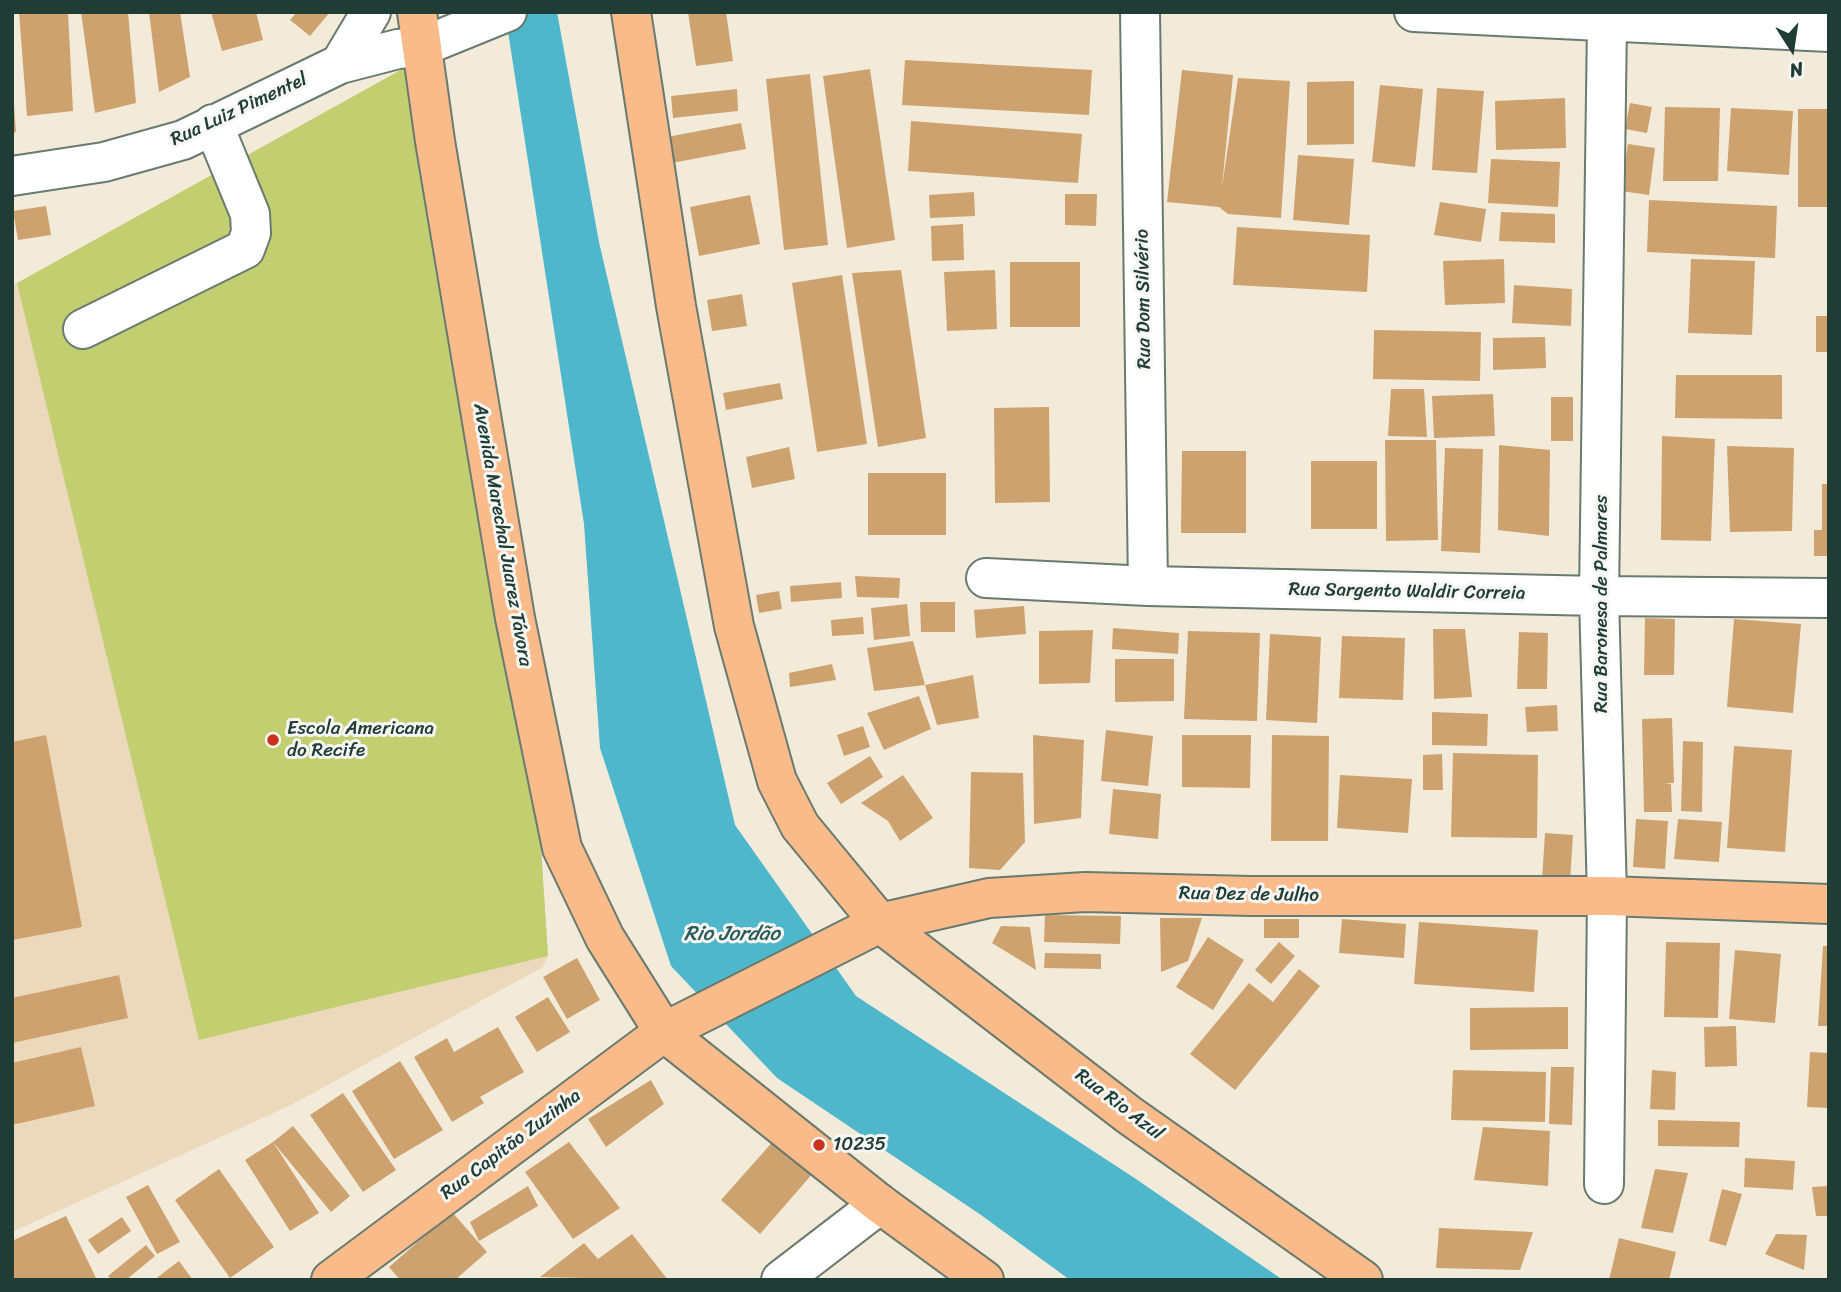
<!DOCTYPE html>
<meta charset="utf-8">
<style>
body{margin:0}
#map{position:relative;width:1841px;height:1292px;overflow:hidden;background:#f3ebda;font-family:Sriracha,sans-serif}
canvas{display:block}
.frame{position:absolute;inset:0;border:14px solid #1f3d34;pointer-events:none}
.north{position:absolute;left:1757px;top:14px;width:70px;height:70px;-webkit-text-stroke:5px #f6f6f2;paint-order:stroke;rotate:168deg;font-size:19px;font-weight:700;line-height:28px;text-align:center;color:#1f3d34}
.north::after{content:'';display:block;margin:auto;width:24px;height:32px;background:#1f3d34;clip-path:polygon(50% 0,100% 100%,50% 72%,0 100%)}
</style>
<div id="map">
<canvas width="1841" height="1292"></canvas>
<div class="frame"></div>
<div class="north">N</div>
</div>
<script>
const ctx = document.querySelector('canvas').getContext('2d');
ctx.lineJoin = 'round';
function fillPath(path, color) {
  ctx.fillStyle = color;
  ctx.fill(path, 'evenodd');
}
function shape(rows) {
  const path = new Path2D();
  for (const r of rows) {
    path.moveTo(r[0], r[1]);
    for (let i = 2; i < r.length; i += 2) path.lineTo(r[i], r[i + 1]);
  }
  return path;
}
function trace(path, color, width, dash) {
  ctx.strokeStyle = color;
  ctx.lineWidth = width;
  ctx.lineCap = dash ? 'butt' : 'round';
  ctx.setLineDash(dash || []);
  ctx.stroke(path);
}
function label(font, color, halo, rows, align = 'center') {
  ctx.font = font + ' Sriracha,sans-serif';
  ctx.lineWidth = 6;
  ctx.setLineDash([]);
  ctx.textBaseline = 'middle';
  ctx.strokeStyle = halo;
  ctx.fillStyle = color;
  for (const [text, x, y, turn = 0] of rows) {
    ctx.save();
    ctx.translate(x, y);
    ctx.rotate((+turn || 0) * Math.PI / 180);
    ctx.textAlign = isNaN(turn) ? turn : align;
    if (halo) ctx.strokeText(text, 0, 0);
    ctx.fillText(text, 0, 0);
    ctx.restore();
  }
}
const built = shape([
 [417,61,520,524,548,956,543,967,291,1105,12,1232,12,286]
]);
const green = shape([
 [417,61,443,91,520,524,548,956,199,1040,17,283]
]);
const water = shape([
 [505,12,557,12,599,242,735,825,856,996,1136,1179,1283,1280,1070,1280,981,1215,777,1078,671,966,600,748,584,524]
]);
const building = shape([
 [19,12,68,12,73,111,27,116],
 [81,12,128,12,136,103,95,113],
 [149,12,180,12,190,77,159,92],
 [211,12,256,12,263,40,222,51],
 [297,12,330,12,310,36,290,20],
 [688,12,726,12,733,61,696,66],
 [905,60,1092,70,1089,115,902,105],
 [870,69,895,240,847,248,823,76],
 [1182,70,1233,75,1222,187,1238,78,1290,81,1281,218,1228,214,1219,207,1167,202],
 [810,74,828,245,784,250,766,79],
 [1354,81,1354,144,1307,145,1307,82],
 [1380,85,1423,89,1415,167,1372,162],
 [1437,88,1484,91,1477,173,1432,170],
 [737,89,738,111,673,118,671,96],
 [1565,98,1566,148,1496,150,1495,101],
 [1630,103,1652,107,1647,133,1625,129],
 [12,105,14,105,16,132,12,133],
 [1665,107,1720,108,1718,181,1663,181],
 [1731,108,1793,111,1789,175,1727,171],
 [1798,109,1829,109,1829,207,1798,207],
 [911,121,1082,134,1078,183,908,171],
 [741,123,746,149,672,163,667,137],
 [1628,144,1655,148,1649,195,1621,191],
 [1298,155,1354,159,1349,225,1293,220],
 [1491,159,1560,162,1558,207,1488,203],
 [974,192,975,216,930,218,929,195],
 [1065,194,1097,194,1096,226,1065,225],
 [750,195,760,244,699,256,690,207],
 [1649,200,1777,206,1775,258,1647,252],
 [1440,202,1486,209,1481,242,1434,235],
 [46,206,51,235,18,240,13,211],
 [1501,212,1555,214,1555,243,1499,241],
 [963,224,964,260,932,261,931,226],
 [1237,227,1370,235,1367,292,1233,285],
 [1504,259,1505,303,1445,305,1443,261],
 [1691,259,1755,261,1752,335,1688,333],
 [1010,262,1080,262,1080,327,1010,327],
 [901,270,926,438,878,447,852,273],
 [995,270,997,329,947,331,944,272],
 [842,275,867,444,817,452,792,283],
 [1514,285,1572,289,1571,326,1512,323],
 [742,294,747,326,712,331,707,300],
 [1816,316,1829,316,1829,352,1816,352],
 [1374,330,1481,332,1480,381,1373,379],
 [1545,337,1546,368,1493,370,1493,338],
 [1676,375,1782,375,1782,419,1675,418],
 [780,383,783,399,726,410,723,393],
 [1391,389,1424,389,1427,437,1388,436],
 [1493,394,1495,436,1434,438,1432,396],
 [1551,397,1573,397,1573,441,1551,441],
 [1049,407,1050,502,995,503,994,408],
 [1662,436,1715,439,1711,541,1661,540],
 [1385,440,1436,440,1438,540,1386,541],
 [1499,445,1550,450,1549,536,1498,530],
 [1727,446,1794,448,1792,531,1730,532],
 [789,447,795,479,752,488,746,457],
 [1445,448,1483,449,1480,553,1441,551],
 [1182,451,1246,451,1246,533,1181,533],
 [1311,461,1377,461,1377,529,1311,529],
 [868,473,946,473,946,535,868,535],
 [1822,484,1829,484,1829,556,1814,556,1814,530,1822,530],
 [855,576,900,578,899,598,857,597],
 [841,582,842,598,791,602,790,586],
 [779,591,782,609,759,613,756,595],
 [920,602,955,602,955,632,921,632],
 [907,604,910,636,874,640,871,608],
 [1024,606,1026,634,976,638,974,610],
 [863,617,864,634,832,636,831,620],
 [1645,618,1675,619,1674,675,1644,675],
 [1734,619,1801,624,1793,713,1727,707],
 [1113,628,1179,633,1178,654,1112,649],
 [1433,629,1465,629,1472,697,1434,699],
 [1093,630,1090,683,1039,684,1039,631],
 [1188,631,1260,633,1257,721,1184,719],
 [1519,632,1548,633,1547,689,1517,689],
 [1270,634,1321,637,1317,723,1266,720],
 [1342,636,1405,638,1403,700,1339,698],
 [913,641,925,685,874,691,867,648],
 [1115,659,1174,659,1174,701,1115,702],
 [832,664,836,680,790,687,789,673],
 [973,675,979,718,937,725,925,685],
 [919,696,931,729,884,750,867,713],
 [1557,705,1558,731,1527,732,1525,707],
 [1432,712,1488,714,1487,746,1432,745],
 [1672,718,1674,783,1664,783,1671,784,1672,812,1644,812,1642,719],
 [863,726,870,747,844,756,837,735],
 [1106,730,1153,736,1148,786,1101,781],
 [46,735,82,927,12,940,12,742],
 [1033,735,1084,740,1081,818,1034,824],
 [1182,735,1251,735,1250,788,1182,787],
 [1272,735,1329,736,1328,841,1271,841],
 [1683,741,1703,742,1702,812,1681,811],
 [1734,746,1792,750,1785,852,1727,848],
 [1453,753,1538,755,1537,838,1451,837],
 [1442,754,1443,790,1423,790,1423,755],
 [870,756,883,777,841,804,827,783],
 [971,772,1023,773,1025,842,1000,870,969,868],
 [903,775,933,818,900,841,888,821,861,803],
 [1340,775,1412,779,1408,833,1337,828],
 [1113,789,1161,794,1158,839,1109,834],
 [1636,819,1668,821,1665,869,1633,867],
 [1678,819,1722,822,1719,862,1674,859],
 [1545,833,1573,835,1570,881,1542,880],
 [1045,915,1121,916,1120,944,1044,942],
 [1160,918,1202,918,1188,961,1161,972],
 [1264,919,1299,919,1299,938,1264,938],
 [1342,919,1406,924,1404,958,1339,953],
 [1419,922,1538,930,1534,992,1414,984],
 [1001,926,1030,927,1036,970,992,943],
 [1208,937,1244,960,1213,1010,1176,987],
 [1279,942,1295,956,1271,984,1255,970],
 [1666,942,1720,943,1718,1018,1664,1017],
 [1823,946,1829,946,1829,1026,1818,1026],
 [1735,950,1781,954,1775,1023,1729,1019],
 [1045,953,1101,954,1101,969,1044,968],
 [577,958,600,1000,567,1019,543,977],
 [1299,969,1320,986,1235,1090,1190,1054,1249,983,1273,1002],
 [119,975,128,1018,12,1043,12,998],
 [548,997,570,1032,537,1052,515,1017],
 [1568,1007,1568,1049,1470,1050,1470,1008],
 [1736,1026,1737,1066,1705,1067,1704,1027],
 [498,1027,524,1072,480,1097,484,1103,452,1122,414,1057,447,1038,454,1052],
 [81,1047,95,1106,12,1125,12,1063],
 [1810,1052,1829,1053,1829,1108,1807,1107],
 [400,1061,443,1130,394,1159,352,1091],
 [1551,1067,1574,1067,1572,1125,1549,1124],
 [1453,1070,1546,1072,1545,1122,1451,1120],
 [1652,1070,1676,1072,1675,1110,1650,1109],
 [651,1080,664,1104,606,1147,588,1119],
 [343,1093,396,1170,363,1192,310,1115],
 [1658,1120,1740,1122,1739,1147,1658,1146],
 [293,1126,350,1196,331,1212,273,1142],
 [1483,1127,1550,1131,1548,1186,1474,1180],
 [776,1138,814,1172,760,1234,721,1200],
 [273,1142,319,1213,290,1231,245,1160],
 [569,1142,620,1208,573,1239,525,1172],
 [1745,1158,1795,1161,1793,1190,1744,1187],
 [219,1169,274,1247,230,1278,175,1200],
 [1655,1169,1688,1173,1673,1233,1641,1228],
 [148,1185,180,1242,157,1254,126,1197],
 [528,1186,538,1206,479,1241,470,1222],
 [1829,1186,1829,1216,1816,1216,1812,1187],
 [1722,1189,1742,1194,1726,1246,1709,1241],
 [452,1212,487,1252,455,1280,400,1280,389,1267],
 [66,1216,97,1280,12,1280,12,1241],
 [122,1217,131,1231,98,1254,88,1240],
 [1439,1228,1463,1229,1533,1232,1520,1270,1436,1268],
 [632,1234,668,1280,540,1277,584,1243,598,1259],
 [1776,1234,1807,1235,1804,1270,1765,1254],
 [1619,1238,1676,1252,1669,1280,1609,1280],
 [146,1245,155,1256,126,1280,112,1280,108,1276],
 [179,1261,193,1280,154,1280]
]);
const minor = shape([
 [1140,12,1148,586],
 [1414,12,1829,32],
 [340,64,371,12],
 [12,176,104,162,183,140,340,64,398,49,421,47,507,12],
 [83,329,245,249,251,233,250,214,213,124],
 [986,578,1148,586,1599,596,1829,598],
 [1604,1184,1607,896,1599,596,1607,23],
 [781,1280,880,1204]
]);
const major = shape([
 [417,12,435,141,515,618,562,848,605,938,664,1032,880,1204,984,1280],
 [631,12,676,306,734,626,777,781,800,826,880,923,1129,1115,1363,1280],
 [331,1280,664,1032,880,923,989,898,1085,892,1251,896,1607,896,1829,904]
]);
const markers = [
 [273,740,7,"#c8321e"],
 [819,1145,7,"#c8321e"]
];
const streetNames = [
 ["Rua Luiz Pimentel",239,110,-25],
 ["Rua Dom Silvério",1144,299,-91],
 ["Avenida Marechal Juarez Távora",502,535,80],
 ["Rua Sargento Waldir Correia",1407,592,1],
 ["Rua Baronesa de Palmares",1602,604,-90],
 ["Rua Dez de Julho",1249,895,1],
 ["Rua Rio Azul",1119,1105,37],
 ["Rua Capitão Zuzinha",511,1145,-37]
];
const poiNames = [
 ["Escola Americana",287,729],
 ["do Recife",287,751],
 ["10235",833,1145]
];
const waterNames = [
 ["Rio Jordão",732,935]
];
fillPath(built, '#ecd8ba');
fillPath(green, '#c2cf71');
fillPath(water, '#4eb7cc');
fillPath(building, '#cda26f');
trace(minor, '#697a6e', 42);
trace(major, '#697a6e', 42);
trace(minor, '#fff', 38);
trace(major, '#fabb8b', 38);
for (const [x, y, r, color] of markers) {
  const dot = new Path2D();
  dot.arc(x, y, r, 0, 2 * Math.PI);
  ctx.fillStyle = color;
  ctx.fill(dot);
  trace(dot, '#f6f6f2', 2.5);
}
label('19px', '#1f3d34', '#f6f6f2', streetNames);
label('19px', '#1f3d34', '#f6f6f2', poiNames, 'left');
label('italic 21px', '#2b5c5a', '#f6f6f2', waterNames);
</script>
